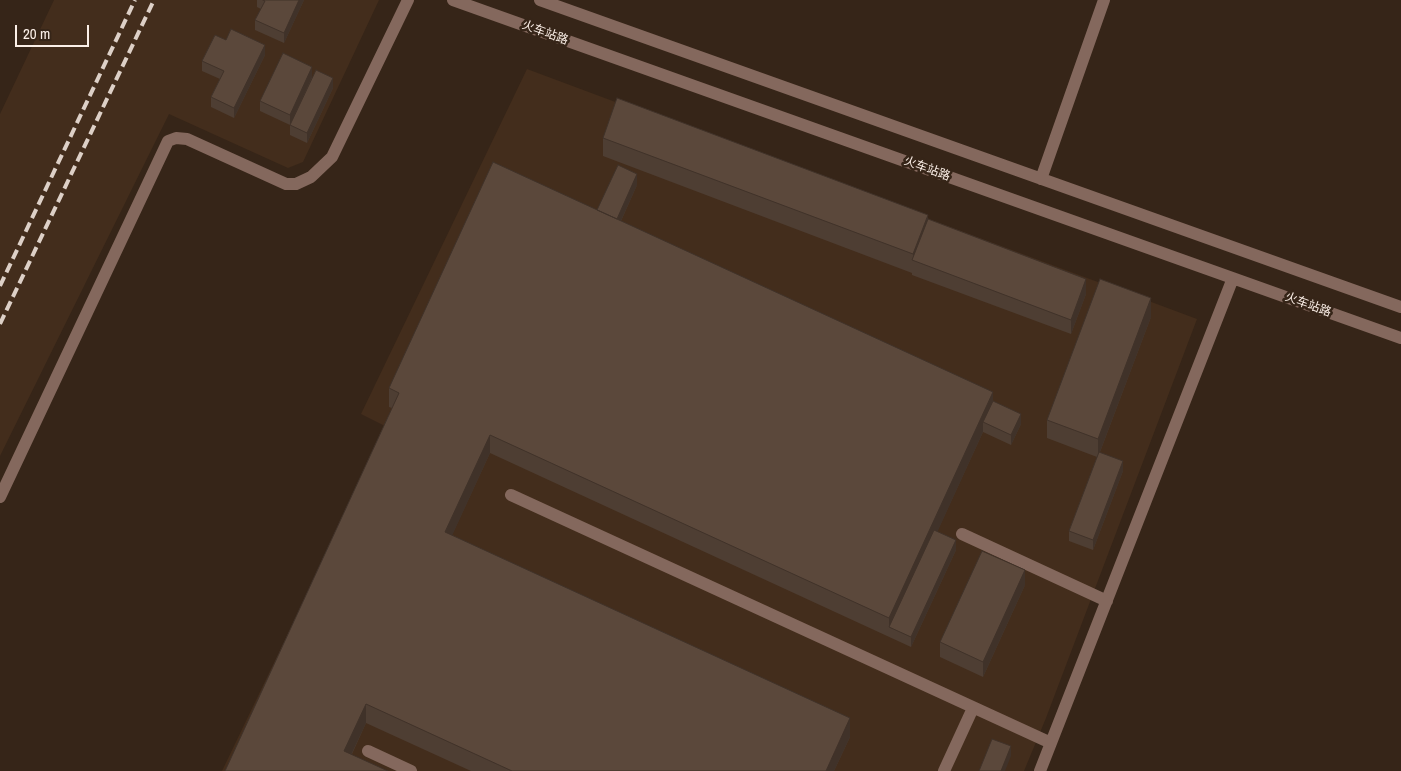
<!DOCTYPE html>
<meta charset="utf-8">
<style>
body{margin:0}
#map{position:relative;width:1401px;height:771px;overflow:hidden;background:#362518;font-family:"Archivo Narrow",sans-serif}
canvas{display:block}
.scale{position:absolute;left:15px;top:25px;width:74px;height:22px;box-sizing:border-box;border:2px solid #fbefe7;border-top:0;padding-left:6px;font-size:15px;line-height:18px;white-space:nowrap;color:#fbefe7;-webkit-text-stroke:4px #362518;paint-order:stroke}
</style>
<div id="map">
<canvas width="1401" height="771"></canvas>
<div class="scale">20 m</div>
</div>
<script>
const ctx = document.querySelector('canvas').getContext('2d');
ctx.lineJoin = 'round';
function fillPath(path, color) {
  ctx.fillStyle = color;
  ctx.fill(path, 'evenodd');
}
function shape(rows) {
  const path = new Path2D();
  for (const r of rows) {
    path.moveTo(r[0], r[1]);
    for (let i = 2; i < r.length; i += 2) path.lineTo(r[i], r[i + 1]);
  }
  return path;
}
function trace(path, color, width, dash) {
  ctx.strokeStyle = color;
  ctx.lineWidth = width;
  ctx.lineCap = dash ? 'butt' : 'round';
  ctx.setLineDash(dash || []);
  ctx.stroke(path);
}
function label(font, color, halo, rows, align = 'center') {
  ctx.font = font + ' "Archivo Narrow","Noto Sans SC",sans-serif';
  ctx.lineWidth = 5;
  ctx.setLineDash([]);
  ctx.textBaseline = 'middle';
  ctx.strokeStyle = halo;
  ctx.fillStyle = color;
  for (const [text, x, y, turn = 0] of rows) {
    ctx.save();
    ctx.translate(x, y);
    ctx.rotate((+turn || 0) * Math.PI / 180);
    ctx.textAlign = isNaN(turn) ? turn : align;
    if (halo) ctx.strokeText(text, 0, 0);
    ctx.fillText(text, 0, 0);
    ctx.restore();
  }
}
const built = shape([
 [54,0,379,0,303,162,288,168,169,114,0,456,0,114],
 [527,69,1197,319,1046,718,1024,771,222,771,387,427,361,414]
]);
const minor = shape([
 [453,0,1401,338],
 [540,0,1401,307],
 [1041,179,1104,0],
 [511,495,1051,743],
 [0,497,168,141,176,138,187,139,286,184,296,184,311,177,332,157,408,0],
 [962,534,1107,601],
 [368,751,411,771],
 [944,771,973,708],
 [1040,771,1233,278]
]);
const rail = shape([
 [0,286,135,0],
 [0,324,154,0]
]);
const wall = shape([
 [257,0,304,0,284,43,255,30,255,20,261,9,257,7],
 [226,40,265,55,234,118,211,107,211,97,220,79,202,71,202,61],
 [312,77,333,88,307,143,290,135,290,125,260,111,260,101],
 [603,138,928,219,1086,294,1071,334,912,275,912,273,603,156],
 [637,185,621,221,993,401,1021,424,1011,445,983,432,937,532,956,550,911,647,490,453,452,535,850,737,834,771,471,771,366,723,352,754,225,771,392,408,389,407,389,388,597,210],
 [1151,317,1100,452,1123,471,1093,550,1069,541,1069,531,1097,457,1047,438,1047,420],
 [1025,585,983,677,940,657,940,642]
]);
const shadedWall = shape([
 [299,0,304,0,284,43,284,33],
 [265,45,265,55,234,118,234,108],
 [312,67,312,77,290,125,290,115],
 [333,78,333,88,307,143,307,133],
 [637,174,637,185,615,234,615,224],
 [928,215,928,234,913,260,913,254],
 [1086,279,1086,294,1071,334,1071,320],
 [1151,298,1151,317,1098,457,1098,439],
 [993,392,993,411,983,422,983,432,893,629,889,627,889,618],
 [1021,414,1021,424,1011,445,1011,435],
 [490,435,490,453,445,551,445,532],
 [1123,461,1123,471,1093,550,1093,540],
 [956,540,956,550,911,647,911,637],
 [1025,570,1025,585,983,677,983,662],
 [366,704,366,723,344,770,344,751],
 [850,718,850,737,834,771,826,771],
 [1011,746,1011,756,1005,771,1001,771]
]);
const building = shape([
 [263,0,299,0,284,33,255,20,265,1,263,0],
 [231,29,265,45,234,108,211,97,224,71,202,61,215,35,226,40,231,29],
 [283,53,312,67,290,115,260,101,283,53],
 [316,70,333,78,307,133,290,125,316,70],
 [617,98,928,215,913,254,603,138,617,98],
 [493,162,993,392,889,618,490,435,445,532,850,718,826,771,512,771,366,704,344,751,388,771,225,771,399,393,389,388,493,162],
 [618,165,637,174,617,219,597,210,618,165],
 [928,219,1086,279,1071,320,912,260,928,219],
 [1100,279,1151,298,1098,439,1047,420,1100,279],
 [993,401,1021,414,1011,435,983,422,993,401],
 [1099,452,1123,461,1093,540,1069,531,1099,452],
 [934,530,956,540,911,637,889,627,934,530],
 [982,551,1025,570,983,662,940,642,982,551],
 [992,739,1011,746,1001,771,979,771,992,739]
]);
const streetNames = [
 ["火车站路",545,33,20],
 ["火车站路",927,169,20],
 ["火车站路",1308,305,20]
];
fillPath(built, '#432d1c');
trace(minor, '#84685d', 12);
trace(rail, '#ddd0c7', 4, [10, 5]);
fillPath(wall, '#4e3e33');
fillPath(shadedWall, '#403229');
fillPath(building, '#5b483b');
trace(building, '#403229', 1);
label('12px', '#fbefe7', '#362518', streetNames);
</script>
